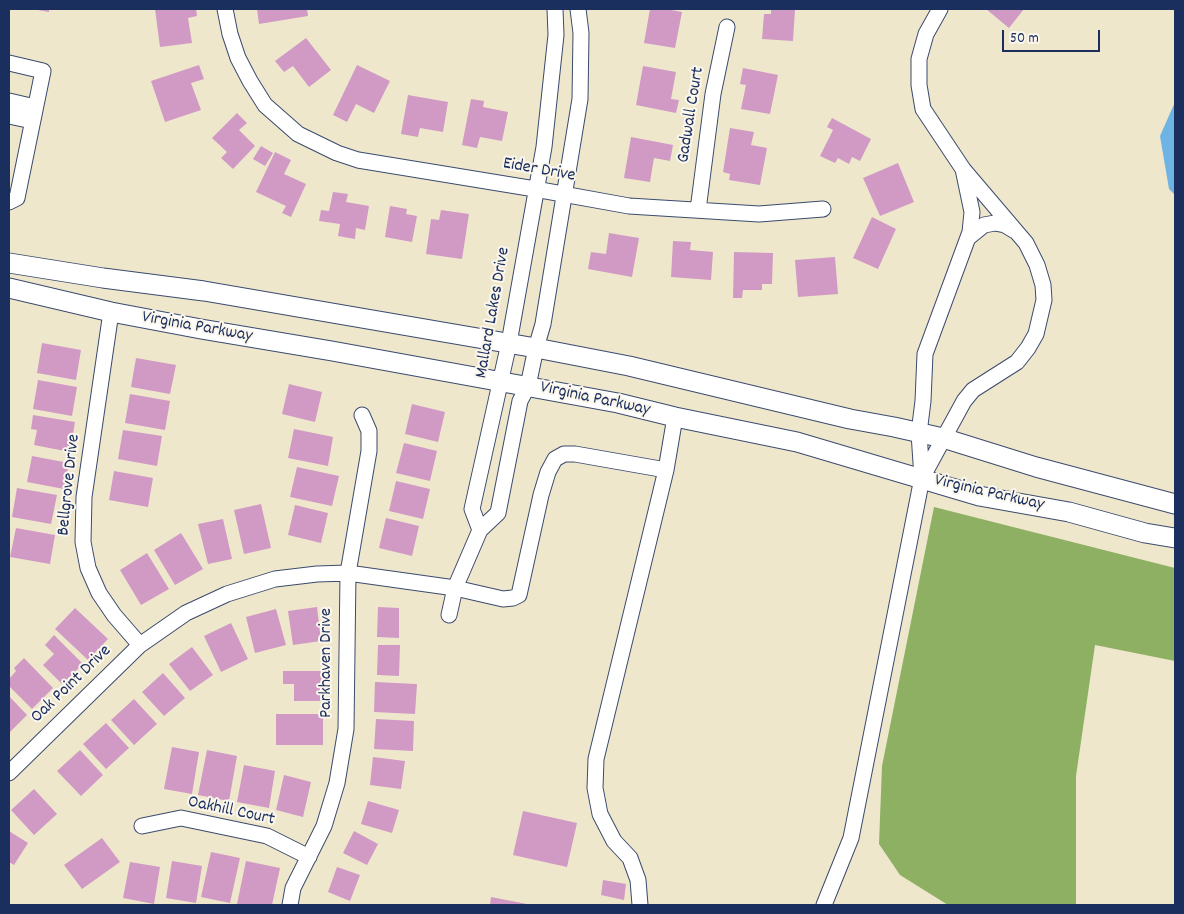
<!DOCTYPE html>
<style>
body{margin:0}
#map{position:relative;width:1184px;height:914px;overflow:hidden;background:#efe7cc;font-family:Dekko,sans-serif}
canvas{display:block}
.frame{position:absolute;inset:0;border:10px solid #1b2f5e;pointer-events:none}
.scale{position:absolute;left:1002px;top:30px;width:98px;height:22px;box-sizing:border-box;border:2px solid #1b2f5e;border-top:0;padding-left:6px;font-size:15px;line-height:18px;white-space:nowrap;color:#1b2f5e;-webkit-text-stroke:4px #fbf7ec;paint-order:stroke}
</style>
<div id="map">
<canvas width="1184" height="914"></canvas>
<div class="frame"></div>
<div class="scale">50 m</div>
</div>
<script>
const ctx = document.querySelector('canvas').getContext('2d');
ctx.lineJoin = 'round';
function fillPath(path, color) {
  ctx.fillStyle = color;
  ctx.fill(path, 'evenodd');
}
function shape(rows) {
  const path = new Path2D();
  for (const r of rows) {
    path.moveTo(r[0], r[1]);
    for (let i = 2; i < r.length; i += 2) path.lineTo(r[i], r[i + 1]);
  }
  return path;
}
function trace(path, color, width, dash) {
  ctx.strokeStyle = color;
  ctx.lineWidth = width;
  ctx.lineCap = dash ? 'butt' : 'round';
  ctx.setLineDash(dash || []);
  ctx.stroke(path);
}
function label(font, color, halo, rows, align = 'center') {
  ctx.font = font + ' Dekko,sans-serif';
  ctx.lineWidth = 4;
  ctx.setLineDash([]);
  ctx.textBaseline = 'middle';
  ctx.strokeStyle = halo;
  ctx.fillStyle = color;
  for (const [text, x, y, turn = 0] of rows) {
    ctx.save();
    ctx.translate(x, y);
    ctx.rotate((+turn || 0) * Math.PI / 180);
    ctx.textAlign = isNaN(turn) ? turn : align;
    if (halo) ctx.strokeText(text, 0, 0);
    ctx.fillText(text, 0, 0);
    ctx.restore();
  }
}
const forest = shape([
 [934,507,1175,568,1175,661,1095,645,1076,776,1076,905,948,905,900,875,879,844,882,766]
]);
const water = shape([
 [1175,102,1175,195,1169,189,1160,136]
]);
const building = shape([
 [32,9,49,9,49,12],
 [155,9,196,9,197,16,188,18,192,43,160,47],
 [257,9,307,9,308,16,259,24],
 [650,9,666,9,682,12,675,48,644,43],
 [771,9,795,9,793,41,762,39,764,14,771,14],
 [986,9,1024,9,1009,28],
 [306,38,331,70,309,87,293,66,284,72,275,61],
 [199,65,204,79,191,83,201,110,165,122,151,81],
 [357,65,390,81,374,113,356,104,347,122,333,115],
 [643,66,676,72,671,99,679,100,676,113,636,105],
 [743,68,778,75,770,114,741,109,746,85,740,84],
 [408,95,448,102,443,132,420,128,418,137,401,134],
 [471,99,484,101,483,107,508,112,502,141,480,137,477,148,462,145],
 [237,113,247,123,239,130,255,146,233,169,221,158,227,152,212,138],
 [832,118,871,139,860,161,852,157,849,164,838,158,835,163,820,156,833,130,827,127],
 [730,128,754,132,751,145,767,148,760,185,729,180,730,174,723,172],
 [631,137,673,145,670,161,654,158,650,182,624,178],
 [261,146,273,153,265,166,253,159],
 [275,152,291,160,284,174,306,184,291,217,282,213,286,206,256,192],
 [898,163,914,202,880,216,863,178],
 [333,192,348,194,346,202,369,206,365,230,356,228,355,239,338,236,340,224,319,221,321,210,329,211],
 [390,206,407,209,406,214,417,216,412,242,385,237],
 [441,210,469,214,462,259,426,254,431,219,439,220],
 [872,217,896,229,878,269,853,258],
 [609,233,639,238,632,277,588,269,591,252,606,254],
 [673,241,691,242,690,250,713,252,711,280,671,277],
 [734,252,773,253,772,284,762,284,762,290,743,290,742,298,733,298],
 [835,257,838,294,798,297,795,260],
 [42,343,81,350,76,380,37,373],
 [136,358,176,365,170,394,131,387],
 [38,380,77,387,72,416,33,409],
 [289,384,322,392,315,422,282,414],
 [130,394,170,401,165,430,125,423],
 [412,404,445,412,438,442,405,434],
 [33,415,75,422,70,452,34,445,37,430,31,429],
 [294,429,333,437,328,466,288,458],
 [123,430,162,436,157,466,118,459],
 [404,443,437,451,430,481,396,473],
 [32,456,69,463,64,489,27,482],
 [297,467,339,476,332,506,290,497],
 [114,471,153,478,148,507,109,500],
 [396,481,430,489,423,519,389,511],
 [17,488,57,495,51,524,12,517],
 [261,504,271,548,244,554,234,510],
 [295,505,328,513,321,543,288,535],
 [386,518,419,526,412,556,379,548],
 [223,519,232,559,208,564,198,524],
 [16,528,55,535,50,564,10,557],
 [181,533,203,569,175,585,154,550],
 [147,553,169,589,141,605,120,570],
 [317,607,321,641,293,645,288,611],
 [378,607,399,608,399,638,377,637],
 [75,608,108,639,88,660,55,629],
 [276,609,286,645,255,653,246,617],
 [231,623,248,659,221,672,204,636],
 [54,635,83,664,62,684,43,665,54,654,45,645],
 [378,645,400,645,399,676,377,675],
 [192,647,213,675,190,691,169,664],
 [24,658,53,688,32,709,9,686,9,679,16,671,14,668],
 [283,671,324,671,324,701,294,701,294,684,283,684],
 [163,673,185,698,164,716,142,692],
 [375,682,417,684,415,714,374,712],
 [9,696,27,715,9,733],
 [134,699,157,724,134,745,111,720],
 [276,714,323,714,323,745,276,745],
 [376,719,414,721,413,751,374,749],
 [106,723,129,748,106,769,83,744],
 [172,747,199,752,192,794,164,789],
 [80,750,103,775,81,796,57,771],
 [207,750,237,756,229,801,198,795],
 [373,757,405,761,401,789,370,785],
 [244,765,275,771,269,808,237,802],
 [284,775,311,782,303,817,276,810],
 [34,789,57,814,34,835,11,810],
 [368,801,399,810,392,833,361,824],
 [523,811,577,823,567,867,513,855],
 [9,831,28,843,14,865,9,862],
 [354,831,378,844,367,865,343,853],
 [102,838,120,862,82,889,64,865],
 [211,852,240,858,230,903,201,897],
 [172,861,202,866,196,903,166,898],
 [246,861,280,868,272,905,237,904],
 [130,862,160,867,154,904,123,898],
 [337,867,360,875,350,901,328,892],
 [603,880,626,884,624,900,601,895],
 [491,897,527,904,527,905,490,905]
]);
const minor = shape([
 [225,9,230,34,238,58,250,81,265,105,298,134,337,153,358,160,535,189,629,206,759,214,823,209],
 [9,63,43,71,17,198,9,202],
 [9,101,35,107],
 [9,116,32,121],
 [698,210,713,94,727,27],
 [968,238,984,225,995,223,1005,225,1015,231],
 [111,312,84,497,83,542,88,568,99,593,114,615,140,645],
 [922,478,964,401,973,390,1017,362,1028,348,1036,334,1044,300,1043,285,1037,265,1026,243,963,169,923,109,919,85,919,59,926,34,940,9],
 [480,530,472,509,509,343,544,147,556,35,555,9],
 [449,615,455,588,480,530,498,513,520,401,528,386,536,348,543,324,580,99,581,33,578,9],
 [9,773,140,645,186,613,227,594,275,579,317,574,348,573,455,588,503,599,513,598,519,595,541,495,548,472,555,459,564,454,575,454,666,470,675,417],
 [142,826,181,818,267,836,309,857],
 [290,905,293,888,324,826,337,783,346,729,348,573,369,451,369,431,362,415],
 [640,905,638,880,630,858,614,841,600,814,595,788,596,759,666,470],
 [824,905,851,838,922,478,919,433,923,401,925,354,970,232,972,212,963,169]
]);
const major = shape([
 [9,263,103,278,204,291,536,348,629,366,850,419,894,427,943,438,1036,467,1175,504],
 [9,288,111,312,201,329,332,351,618,403,675,417,797,442,979,496,1069,512,1145,533,1175,538]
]);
const streetNames = [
 ["Gadwall Court",692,115,-81],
 ["Eider Drive",539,171,10],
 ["Mallard Lakes Drive",494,313,-80],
 ["Virginia Parkway",197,328,10],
 ["Virginia Parkway",595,400,12],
 ["Bellgrove Drive",70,485,-84],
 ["Virginia Parkway",989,494,13],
 ["Parkhaven Drive",328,663,-90],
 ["Oak Point Drive",72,685,-44],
 ["Oakhill Court",231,812,12]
];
fillPath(forest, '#8db063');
fillPath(water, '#6db4e4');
fillPath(building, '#d09ac5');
trace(minor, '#3b4b6e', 17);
trace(major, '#3b4b6e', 21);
trace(minor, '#fff', 15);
trace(major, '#fff', 19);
label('18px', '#1b2f5e', '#fbf7ec', streetNames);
</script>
